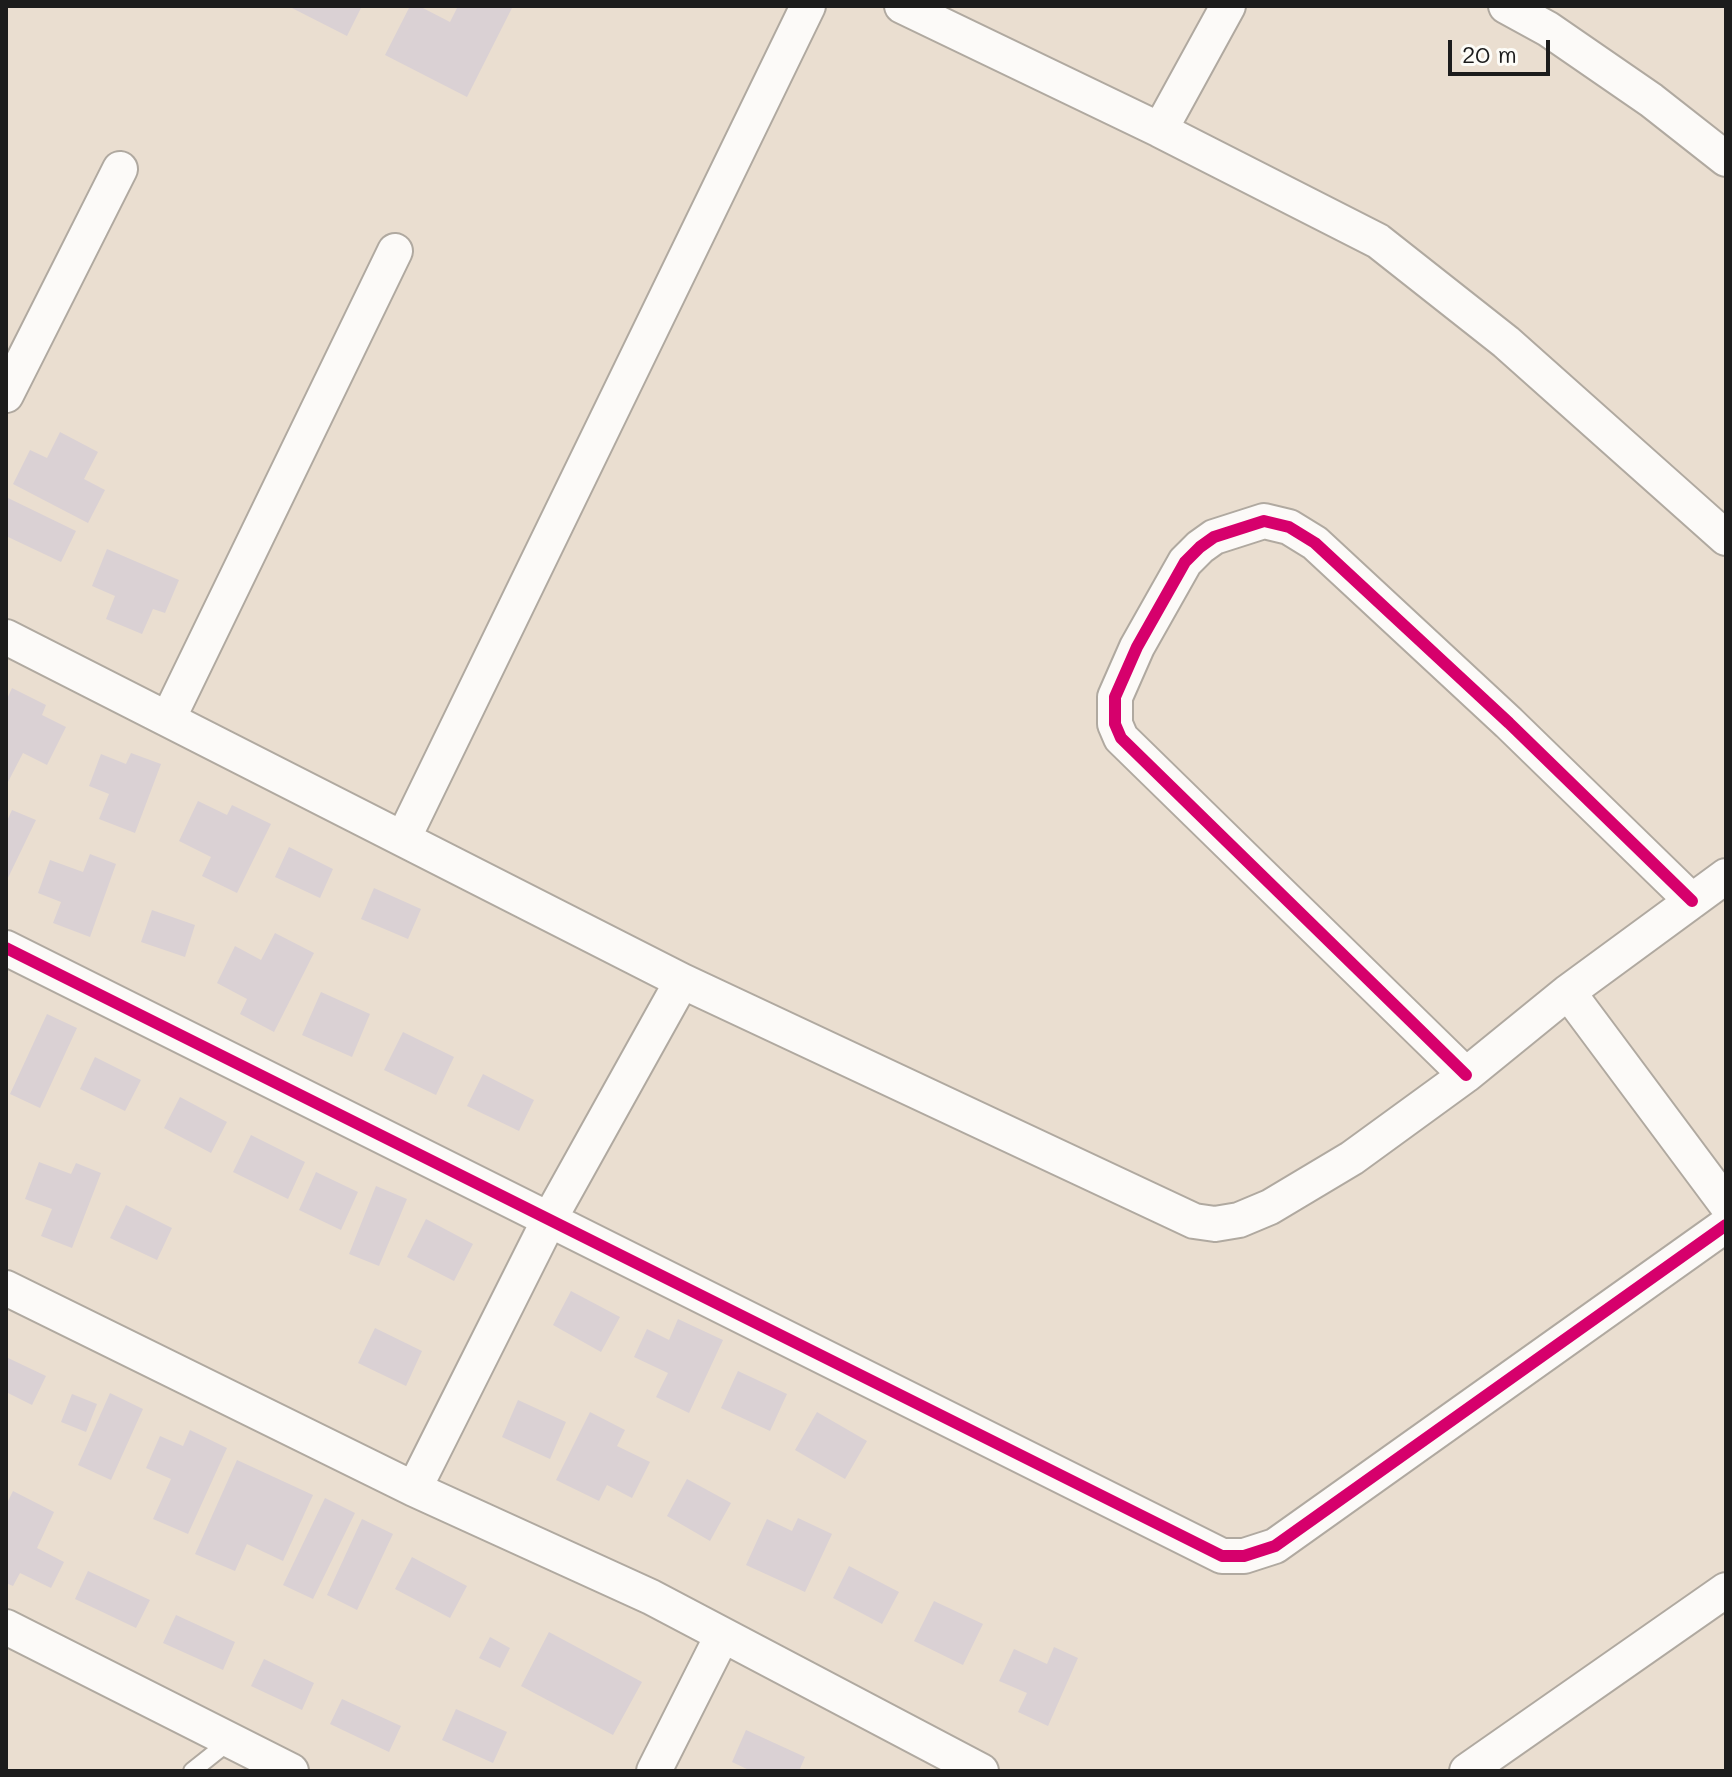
<!DOCTYPE html>
<style>
body{margin:0}
#map{position:relative;width:1732px;height:1777px;overflow:hidden;background:#eaded0;font-family:Mali,sans-serif}
canvas{display:block}
.frame{position:absolute;inset:0;border:8px solid #1c1c1c;pointer-events:none}
.scale{position:absolute;left:1448px;top:40px;width:102px;height:36px;box-sizing:border-box;border:4px solid #1c1c1c;border-top:0;padding-left:10px;font-size:24px;line-height:28px;white-space:nowrap;color:#1c1c1c;-webkit-text-stroke:6px #fdfcf7;paint-order:stroke}
</style>
<div id="map">
<canvas width="1732" height="1777"></canvas>
<div class="frame"></div>
<div class="scale">20 m</div>
</div>
<script>
const ctx = document.querySelector('canvas').getContext('2d');
ctx.lineJoin = 'round';
function fillPath(path, color) {
  ctx.fillStyle = color;
  ctx.fill(path, 'evenodd');
}
function shape(rows) {
  const path = new Path2D();
  for (const r of rows) {
    path.moveTo(r[0], r[1]);
    for (let i = 2; i < r.length; i += 2) path.lineTo(r[i], r[i + 1]);
  }
  return path;
}
function trace(path, color, width, dash) {
  ctx.strokeStyle = color;
  ctx.lineWidth = width;
  ctx.lineCap = dash ? 'butt' : 'round';
  ctx.setLineDash(dash || []);
  ctx.stroke(path);
}
const building = shape([
 [288,6,362,6,347,36],
 [410,6,419,6,450,22,458,6,513,6,467,97,385,55],
 [60,432,98,452,84,479,105,490,88,523,13,484,30,450,47,458],
 [6,497,76,531,61,562,6,536],
 [107,549,179,580,165,613,153,609,142,634,106,619,115,596,92,586],
 [12,688,46,705,42,715,66,727,47,765,23,753,8,782,6,701],
 [131,753,161,764,135,833,99,819,109,794,89,786,101,754,126,764],
 [198,801,227,815,232,805,271,824,237,893,202,876,211,857,179,841],
 [12,810,36,820,6,882,6,823],
 [289,847,333,869,320,898,275,877],
 [90,854,116,864,90,937,53,923,61,902,38,893,50,860,83,872],
 [374,888,421,909,408,939,361,919],
 [152,910,195,925,185,957,141,942],
 [275,933,314,953,274,1032,240,1014,247,999,217,983,235,946,261,960],
 [321,992,370,1014,352,1057,302,1035],
 [47,1014,77,1028,40,1108,10,1094],
 [403,1032,454,1057,436,1095,384,1070],
 [95,1057,141,1080,125,1111,80,1089],
 [483,1074,534,1100,519,1131,467,1106],
 [180,1097,227,1122,211,1153,164,1128],
 [251,1135,305,1162,288,1199,233,1172],
 [39,1162,71,1174,76,1163,101,1173,72,1248,41,1236,52,1209,25,1199],
 [316,1172,358,1192,341,1230,299,1210],
 [376,1186,407,1199,379,1266,349,1254],
 [126,1205,172,1228,157,1260,110,1238],
 [426,1219,473,1244,454,1281,407,1257],
 [571,1291,620,1317,601,1352,553,1325],
 [678,1319,723,1340,689,1413,656,1397,668,1373,634,1357,647,1329,669,1340],
 [375,1328,422,1351,406,1386,358,1363],
 [6,1357,46,1376,32,1405,6,1392],
 [738,1371,787,1394,770,1431,721,1408],
 [110,1393,143,1409,111,1480,78,1465],
 [72,1394,97,1404,86,1432,61,1422],
 [518,1400,566,1422,550,1459,502,1437],
 [590,1412,625,1430,617,1446,650,1462,632,1498,607,1485,599,1501,556,1480],
 [817,1412,867,1441,845,1479,795,1450],
 [190,1430,227,1448,188,1534,153,1519,171,1479,146,1468,160,1436,183,1446],
 [237,1460,313,1495,283,1561,247,1544,235,1571,195,1554],
 [687,1479,731,1503,710,1541,667,1516],
 [13,1491,54,1512,37,1548,64,1562,51,1588,20,1573,13,1586,6,1583,6,1505],
 [325,1498,355,1513,313,1599,283,1585],
 [798,1518,832,1534,805,1592,746,1565,767,1519,792,1531],
 [362,1519,393,1534,357,1610,327,1595],
 [412,1557,467,1586,450,1618,395,1589],
 [849,1566,899,1592,882,1624,833,1598],
 [88,1571,150,1600,136,1628,75,1599],
 [934,1601,983,1624,963,1665,914,1641],
 [176,1615,235,1642,223,1670,163,1643],
 [549,1632,642,1682,613,1735,521,1686],
 [490,1637,510,1648,500,1668,479,1658],
 [1054,1647,1078,1658,1048,1726,1018,1712,1027,1693,999,1681,1014,1649,1047,1664],
 [264,1659,314,1683,302,1710,251,1686],
 [342,1699,401,1726,389,1752,330,1724],
 [456,1709,507,1732,493,1763,442,1740],
 [746,1730,805,1757,799,1771,751,1771,732,1762]
]);
const service = shape([
 [192,1771,231,1740]
]);
const minor = shape([
 [902,6,1160,130,1378,241,1506,342,1726,538],
 [1506,6,1548,29,1651,100,1726,159],
 [1160,130,1228,6],
 [6,395,120,169],
 [6,637,682,981,550,1218,414,1489],
 [168,719,395,251],
 [403,839,808,6],
 [6,948,1222,1556,1244,1556,1275,1546,1726,1225],
 [682,981,1194,1221,1215,1224,1239,1220,1270,1207,1352,1158,1466,1075,1568,992,1726,876],
 [1568,992,1726,1204],
 [1466,1075,1121,738,1115,724,1115,697,1137,647,1185,562,1200,547,1214,537,1264,521,1289,527,1315,543,1509,723,1692,901],
 [6,1288,414,1489,651,1597,981,1771],
 [6,1627,291,1771],
 [654,1771,722,1636],
 [1467,1771,1726,1590]
]);
const cycleway = shape([
 [6,948,1222,1556,1244,1556,1275,1546,1726,1225],
 [1466,1075,1121,738,1115,724,1115,697,1137,647,1185,562,1200,547,1214,537,1264,521,1289,527,1315,543,1509,723,1692,901]
]);
fillPath(building, '#dad1d4');
trace(service, '#b0a9a0', 20);
trace(minor, '#b0a9a0', 38);
trace(service, '#fcfaf8', 16);
trace(minor, '#fcfaf8', 34);
trace(cycleway, '#d6006c', 12);
</script>
